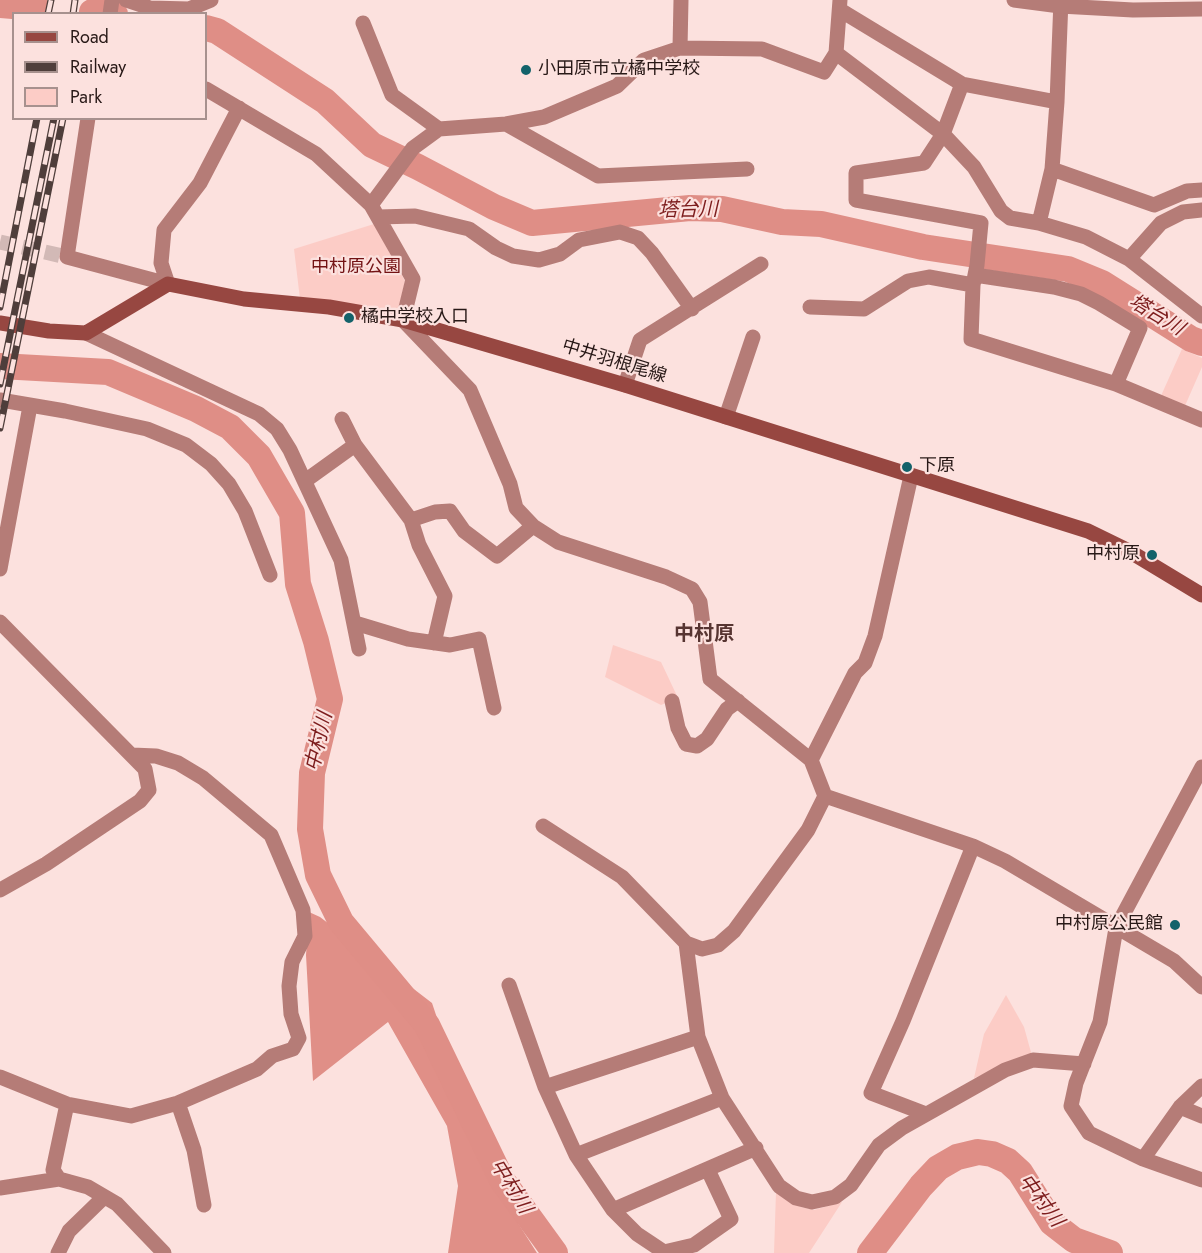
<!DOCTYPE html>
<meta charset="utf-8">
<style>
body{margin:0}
#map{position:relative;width:1202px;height:1253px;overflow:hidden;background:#fce1de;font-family:Jost,sans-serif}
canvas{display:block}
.legend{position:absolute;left:12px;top:12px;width:195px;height:108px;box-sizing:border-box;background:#fce1de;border:2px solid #a7918e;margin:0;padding:8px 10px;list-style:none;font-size:18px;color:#281917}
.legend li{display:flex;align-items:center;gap:12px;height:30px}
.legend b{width:30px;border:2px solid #a7918e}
</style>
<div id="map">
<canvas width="1202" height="1253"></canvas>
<ul class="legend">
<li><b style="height:8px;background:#974741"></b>Road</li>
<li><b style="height:8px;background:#4f3e3b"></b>Railway</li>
<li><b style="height:16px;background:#fcccc6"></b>Park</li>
</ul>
</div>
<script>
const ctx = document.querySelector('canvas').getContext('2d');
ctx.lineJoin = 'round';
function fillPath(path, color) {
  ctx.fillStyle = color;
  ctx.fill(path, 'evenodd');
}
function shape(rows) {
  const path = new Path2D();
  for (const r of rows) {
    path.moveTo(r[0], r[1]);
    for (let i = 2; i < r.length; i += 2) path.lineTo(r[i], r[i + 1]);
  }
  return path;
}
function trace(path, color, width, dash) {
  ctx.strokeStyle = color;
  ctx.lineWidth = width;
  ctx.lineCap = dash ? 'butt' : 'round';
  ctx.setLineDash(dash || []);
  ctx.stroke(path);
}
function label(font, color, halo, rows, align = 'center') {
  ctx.font = font + ' Jost,"Noto Sans JP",sans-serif';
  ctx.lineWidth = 4.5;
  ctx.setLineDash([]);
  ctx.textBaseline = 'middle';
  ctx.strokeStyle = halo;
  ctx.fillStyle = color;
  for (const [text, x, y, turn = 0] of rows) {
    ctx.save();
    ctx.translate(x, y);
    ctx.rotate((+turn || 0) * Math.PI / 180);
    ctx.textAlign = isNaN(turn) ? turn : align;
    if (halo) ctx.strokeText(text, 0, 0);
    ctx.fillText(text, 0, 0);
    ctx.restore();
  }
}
const green = shape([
 [374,224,405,281,398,311,300,299,294,249],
 [1182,349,1202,358,1202,367,1184,408,1160,398],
 [613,645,661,662,678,698,661,705,605,677],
 [1006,995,1024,1027,1032,1056,974,1078,984,1034],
 [776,1192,801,1207,814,1210,842,1202,809,1253,774,1253]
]);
const forest = shape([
 [309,912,320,917,432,1003,492,1182,537,1253,448,1253,458,1186,447,1126,388,1022,313,1081,306,955]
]);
const river = shape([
 [0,5,37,8],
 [92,12,115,14],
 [206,28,217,31,325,101,372,145,418,167,494,207,532,223,690,208,722,209,782,222,821,224,923,247,1068,269,1102,283,1191,339,1202,343],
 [0,366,108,372,196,409,230,427,259,456,292,513,298,584,316,641,330,699,312,773,310,829,318,875,341,922,427,1025,502,1180,555,1253],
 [870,1253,921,1186,938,1168,957,1157,978,1152,992,1154,1008,1161,1020,1172,1052,1223,1074,1240,1110,1253]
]);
const minorTunnel = shape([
 [0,242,67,257]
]);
const minor = shape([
 [126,0,150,8,189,9,211,0],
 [840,10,962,84,1057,102],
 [110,14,112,0],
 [363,23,392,95,439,129],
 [680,48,681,0],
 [836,53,943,134,924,163,856,173,856,200,981,223,977,265,973,285,971,339,1116,384,1202,420],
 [962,84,943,134,974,167,1001,211,1010,218,1039,223,1086,237,1129,259],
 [206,89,316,154,371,205],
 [88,118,67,257,168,284],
 [506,124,598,176,747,169],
 [1052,169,1154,205,1187,191,1202,190],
 [1202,210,1183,212,1161,223,1129,259,1202,316],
 [378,217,415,216,469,229,496,248,513,256,539,260,560,254,579,240,620,232,638,238,652,253,692,309],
 [1039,223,1052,169,1057,102,1061,0],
 [975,275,1054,287,1081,294,1099,303,1140,328,1116,384],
 [168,284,161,263,164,230,200,183,239,108],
 [810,307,864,309,908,281,929,277,973,285],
 [86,333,259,414,277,429,290,450,341,560,359,649],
 [625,385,640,340,761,264],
 [0,400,65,411,147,429,186,445,211,464,229,484,245,511,270,575],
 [726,417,753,337],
 [342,419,355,445,411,520,435,512,450,511,464,531,497,556,533,526],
 [305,481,355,445],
 [411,520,419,545,445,596,434,643],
 [0,569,30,406],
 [0,622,145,769,149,790,140,801,46,864,0,890],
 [355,623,408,639,450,645,479,639,494,708],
 [672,701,678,728,686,744,697,746,707,739,727,709,738,701],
 [811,760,855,673,865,663,875,636,911,476],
 [1202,767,1116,928,1100,1022,1076,1083,1071,1106,1089,1133,1143,1159,1202,1180],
 [825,796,973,846,1005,861,1174,961,1202,987],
 [543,826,622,877,686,943,702,949,718,945,734,931,808,830,825,796,811,760,710,679,700,602,692,589,666,577,558,542,533,526,516,508,510,484,470,390,403,320,413,279,371,205,413,148,439,129,506,124,544,117,617,86,644,60,680,48,762,49,824,72,836,53,840,0],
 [686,943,698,1037,722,1098,779,1186,796,1198,812,1202,835,1197,851,1185,879,1145,902,1128,1005,1070,1033,1060,1084,1064],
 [509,985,545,1087,576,1155,613,1210,637,1234,664,1252,694,1245,731,1219,708,1170],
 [0,1077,67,1104,131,1116,178,1103,257,1069,272,1056,293,1049,299,1038,291,1014,289,986,292,962,305,936,303,910,271,835,203,778,178,763,156,756,132,755],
 [545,1087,698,1037],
 [178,1103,194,1150,204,1205],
 [67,1104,53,1170,59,1179,88,1187,117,1204,164,1253],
 [1180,1107,1202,1116],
 [926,1114,871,1093,903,1021,973,846],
 [576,1155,722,1098],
 [1143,1159,1180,1107,1202,1086],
 [0,1188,59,1179],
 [613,1210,756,1148],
 [58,1253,69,1231,104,1197]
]);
const tertiary = shape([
 [1014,0,1060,6,1133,10,1202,9]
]);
const secondary = shape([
 [0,323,49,331,86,333,168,284,244,299,329,307,403,320,625,385,1088,531,1129,551,1202,595]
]);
const rail = shape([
 [48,14,51,0],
 [73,14,75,0],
 [0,307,37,118],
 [0,384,54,118],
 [0,428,63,118]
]);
const markers = [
 [526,70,6,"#13626a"],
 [349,318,6,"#13626a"],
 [907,467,6,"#13626a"],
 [1152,555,6,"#13626a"],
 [1175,925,6,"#13626a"]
];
const poiNames = [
 ["小田原市立橘中学校",538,70],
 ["橘中学校入口",361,318],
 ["下原",919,467],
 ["中村原",1140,555,"right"],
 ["中村原公民館",1163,925,"right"]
];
const parkNames = [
 ["中村原公園",356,268]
];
const streetNames = [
 ["中井羽根尾線",614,362,17]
];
const waterNames = [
 ["塔台川",688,211,-1],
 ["塔台川",1156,316,31],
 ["中村川",320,742,-77],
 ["中村川",510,1187,58],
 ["中村川",1040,1201,53]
];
const neighbourhoodNames = [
 ["中村原",704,635]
];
fillPath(green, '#fcccc6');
fillPath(forest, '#e08f87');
trace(river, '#df8e86', 26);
trace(minorTunnel, '#d2b9b6', 15, [15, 8]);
trace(minor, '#b57c77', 15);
trace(tertiary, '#b57c77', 15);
trace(secondary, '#974741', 15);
trace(rail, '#4f3e3b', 7);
trace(rail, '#fce1de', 4.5, [14]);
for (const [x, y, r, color] of markers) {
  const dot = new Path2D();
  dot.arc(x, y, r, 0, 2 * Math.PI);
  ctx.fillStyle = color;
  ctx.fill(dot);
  trace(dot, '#fce1de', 2);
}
label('18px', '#281917', '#fce1de', poiNames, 'left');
label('18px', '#731214', '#fce1de', parkNames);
label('18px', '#281917', '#fce1de', streetNames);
label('italic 20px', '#7d1d1d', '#fce1de', waterNames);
label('bold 20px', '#573532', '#fce1de', neighbourhoodNames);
</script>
